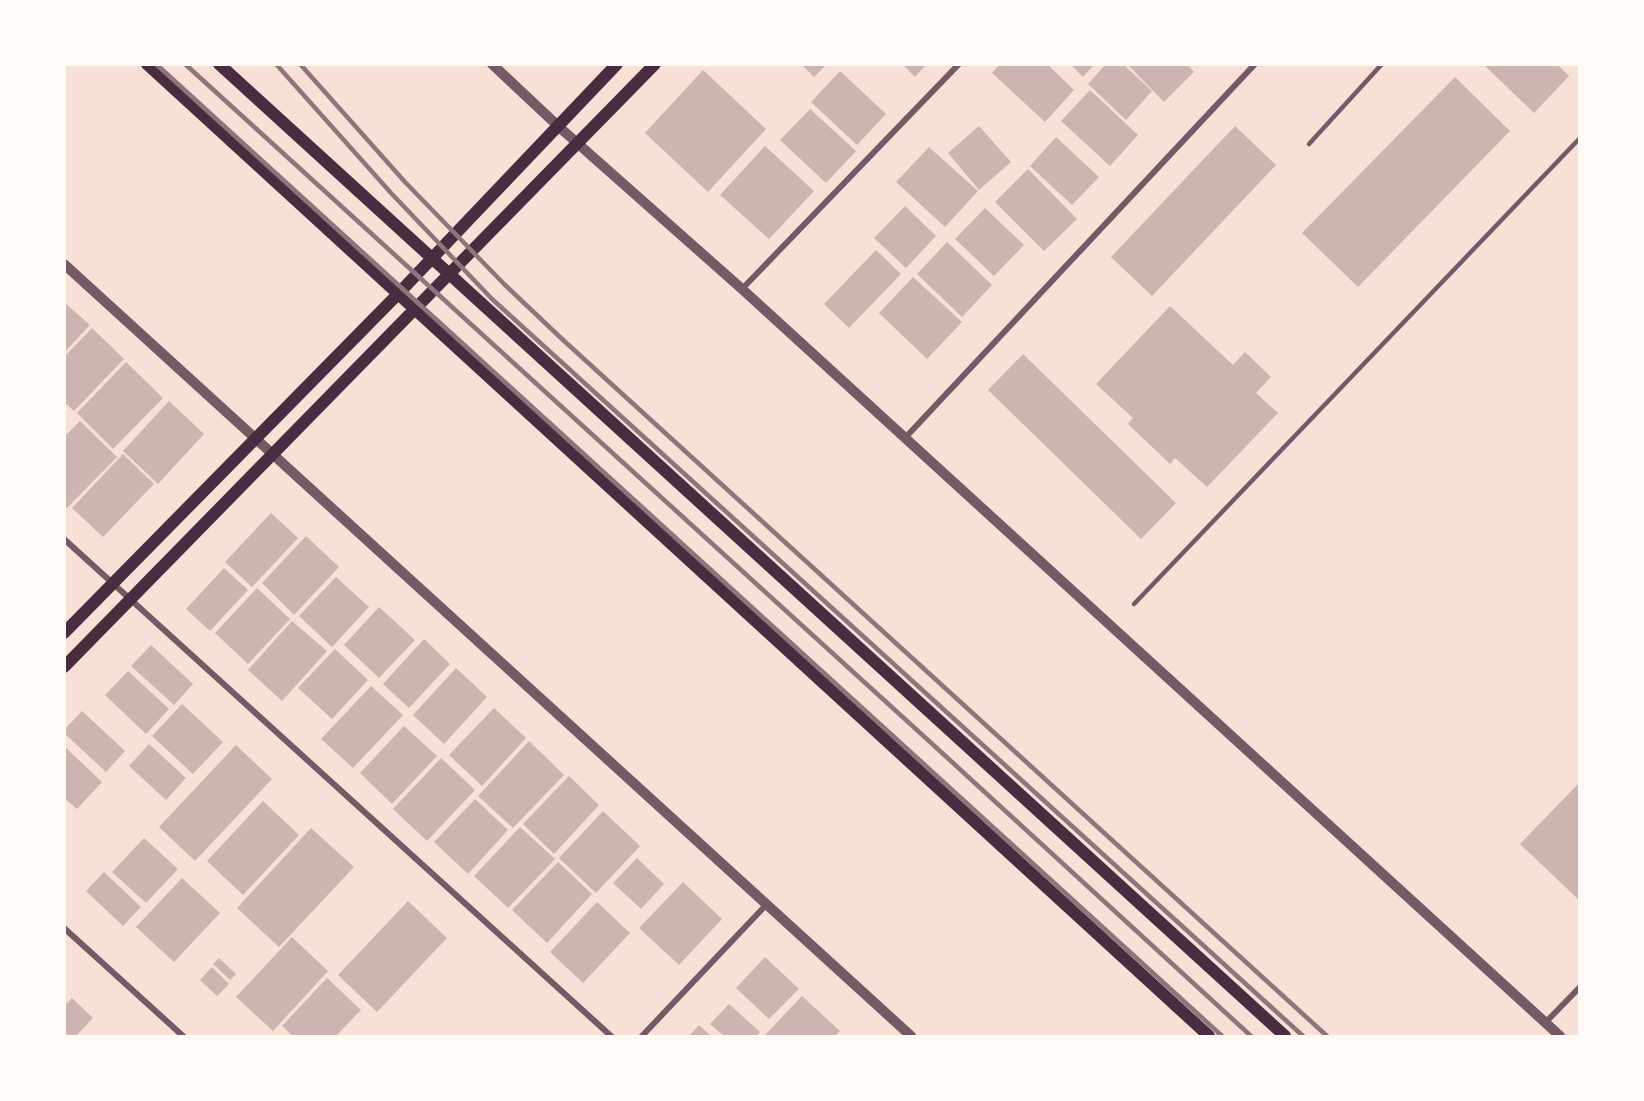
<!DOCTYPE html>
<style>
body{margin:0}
#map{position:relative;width:1644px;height:1101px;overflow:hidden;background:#f7e1d7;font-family:"Playfair Display",serif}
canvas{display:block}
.frame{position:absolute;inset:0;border:66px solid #fffaf5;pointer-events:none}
</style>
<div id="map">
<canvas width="1644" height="1101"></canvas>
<div class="frame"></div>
</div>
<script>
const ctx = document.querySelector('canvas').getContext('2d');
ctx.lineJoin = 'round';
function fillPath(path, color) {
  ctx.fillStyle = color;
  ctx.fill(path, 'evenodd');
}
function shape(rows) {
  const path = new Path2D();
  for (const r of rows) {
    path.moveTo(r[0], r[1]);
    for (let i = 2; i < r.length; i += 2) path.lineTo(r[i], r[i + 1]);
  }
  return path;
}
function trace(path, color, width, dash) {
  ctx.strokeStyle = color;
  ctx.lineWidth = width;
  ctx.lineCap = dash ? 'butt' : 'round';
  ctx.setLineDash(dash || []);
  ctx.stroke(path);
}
const building = shape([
 [801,64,827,64,814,77],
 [902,64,927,64,915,77],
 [1000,64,1047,64,1074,90,1045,122,992,73],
 [1070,64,1095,64,1083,77],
 [1106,64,1123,64,1152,91,1126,120,1088,84],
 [1127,64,1187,64,1194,72,1164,102],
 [1483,64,1557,64,1569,76,1534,113],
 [703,70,766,129,708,192,645,133],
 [840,71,886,114,857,145,811,102],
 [1455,77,1510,131,1358,287,1302,233],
 [1090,90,1138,135,1110,166,1061,121],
 [810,109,856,151,826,183,780,140],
 [979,126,1011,162,979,190,948,153],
 [1235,126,1276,165,1152,296,1111,257],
 [1056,137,1099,177,1072,205,1030,166],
 [765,146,814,191,769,239,720,195],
 [929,147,978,191,945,227,896,182],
 [1028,169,1077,219,1044,251,995,202],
 [905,206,936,236,906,268,874,238],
 [985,208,1024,245,994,276,955,239],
 [947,242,992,285,962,317,917,274],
 [876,250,901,274,849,328,824,304],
 [913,277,962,322,927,359,879,313],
 [64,302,90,325,64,353],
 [1170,306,1233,365,1245,352,1271,377,1256,393,1278,413,1207,487,1175,458,1170,464,1128,424,1133,418,1096,384],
 [92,328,124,359,74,411,64,402,64,357],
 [1023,354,1176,503,1141,539,988,390],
 [126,362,163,398,113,449,77,413],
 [169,401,204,434,158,484,123,451],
 [80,421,117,457,67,508,64,506,64,437],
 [123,454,154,484,103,537,72,508],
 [271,513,298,538,252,587,225,562],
 [306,536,339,567,294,615,262,583],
 [224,568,248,590,210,631,186,609],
 [336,577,369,607,332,647,299,616],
 [257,588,290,619,248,664,215,633],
 [379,607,415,640,379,678,344,645],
 [292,621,327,651,282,701,248,670],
 [424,639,450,664,409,708,383,684],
 [151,645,193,684,174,705,131,666],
 [335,649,368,680,332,719,298,688],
 [456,668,487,697,444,744,413,715],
 [128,671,169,709,146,734,105,695],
 [371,686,403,715,353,768,321,739],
 [182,704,223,742,193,774,152,736],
 [494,708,526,738,482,786,449,755],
 [82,711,125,751,106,772,64,733,64,730],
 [404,726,437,756,392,804,360,773],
 [529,741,564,775,513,828,478,796],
 [149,744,186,778,166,800,129,766],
 [236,745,272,779,195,861,159,827],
 [64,746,102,782,77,809,64,798],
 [441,758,475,790,427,841,393,809],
 [569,776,599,805,554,854,523,824],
 [1580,782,1580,901,1520,844],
 [475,799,508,830,468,874,434,842],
 [263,801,299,835,243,895,207,861],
 [603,811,640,846,596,893,559,858],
 [520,827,555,859,508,908,474,876],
 [311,828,354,867,279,947,237,908],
 [144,838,178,869,146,903,112,872],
 [637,858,664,884,641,909,613,883],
 [558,862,592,894,547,943,512,910],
 [104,872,141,907,123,926,86,891],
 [182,878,220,913,174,962,136,927],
 [683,882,722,919,679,965,639,928],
 [408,901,447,938,377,1012,338,975],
 [597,902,630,933,583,983,550,952],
 [292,937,328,971,273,1031,236,997],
 [765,957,799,989,769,1019,736,988],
 [219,958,236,974,230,980,213,964],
 [212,967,229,984,217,996,200,980],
 [327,978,361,1010,336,1036,293,1036,282,1026],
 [802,996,840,1031,835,1036,764,1036],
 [72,998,93,1018,76,1036,64,1036,64,1006],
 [729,1004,760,1032,757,1036,724,1036,710,1024],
 [699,1025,711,1036,689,1036]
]);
const service = shape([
 [1309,144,1382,64],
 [1134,604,1580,138]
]);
const minor = shape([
 [742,289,959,64],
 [905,438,1255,64],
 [64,539,611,1036],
 [64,928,183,1036],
 [1545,1023,1580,987],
 [642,1036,766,905]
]);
const tertiary = shape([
 [492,64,558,126,742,289,1560,1036],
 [64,264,911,1036]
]);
const secondary = shape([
 [147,64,1209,1036],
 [219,64,1285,1036],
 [64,633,398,294,617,64],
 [64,667,655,64]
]);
const rail = shape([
 [156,64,1222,1036],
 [185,64,929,741,1251,1036],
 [276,64,391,193,492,299,1303,1036],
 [300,64,405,182,504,284,562,339,1327,1036]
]);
fillPath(building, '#ccb4b1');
trace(service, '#755966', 4.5);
trace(minor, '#755966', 6);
trace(tertiary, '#755966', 10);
trace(secondary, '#4a2c40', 12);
trace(rail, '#8f747c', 4.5);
</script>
